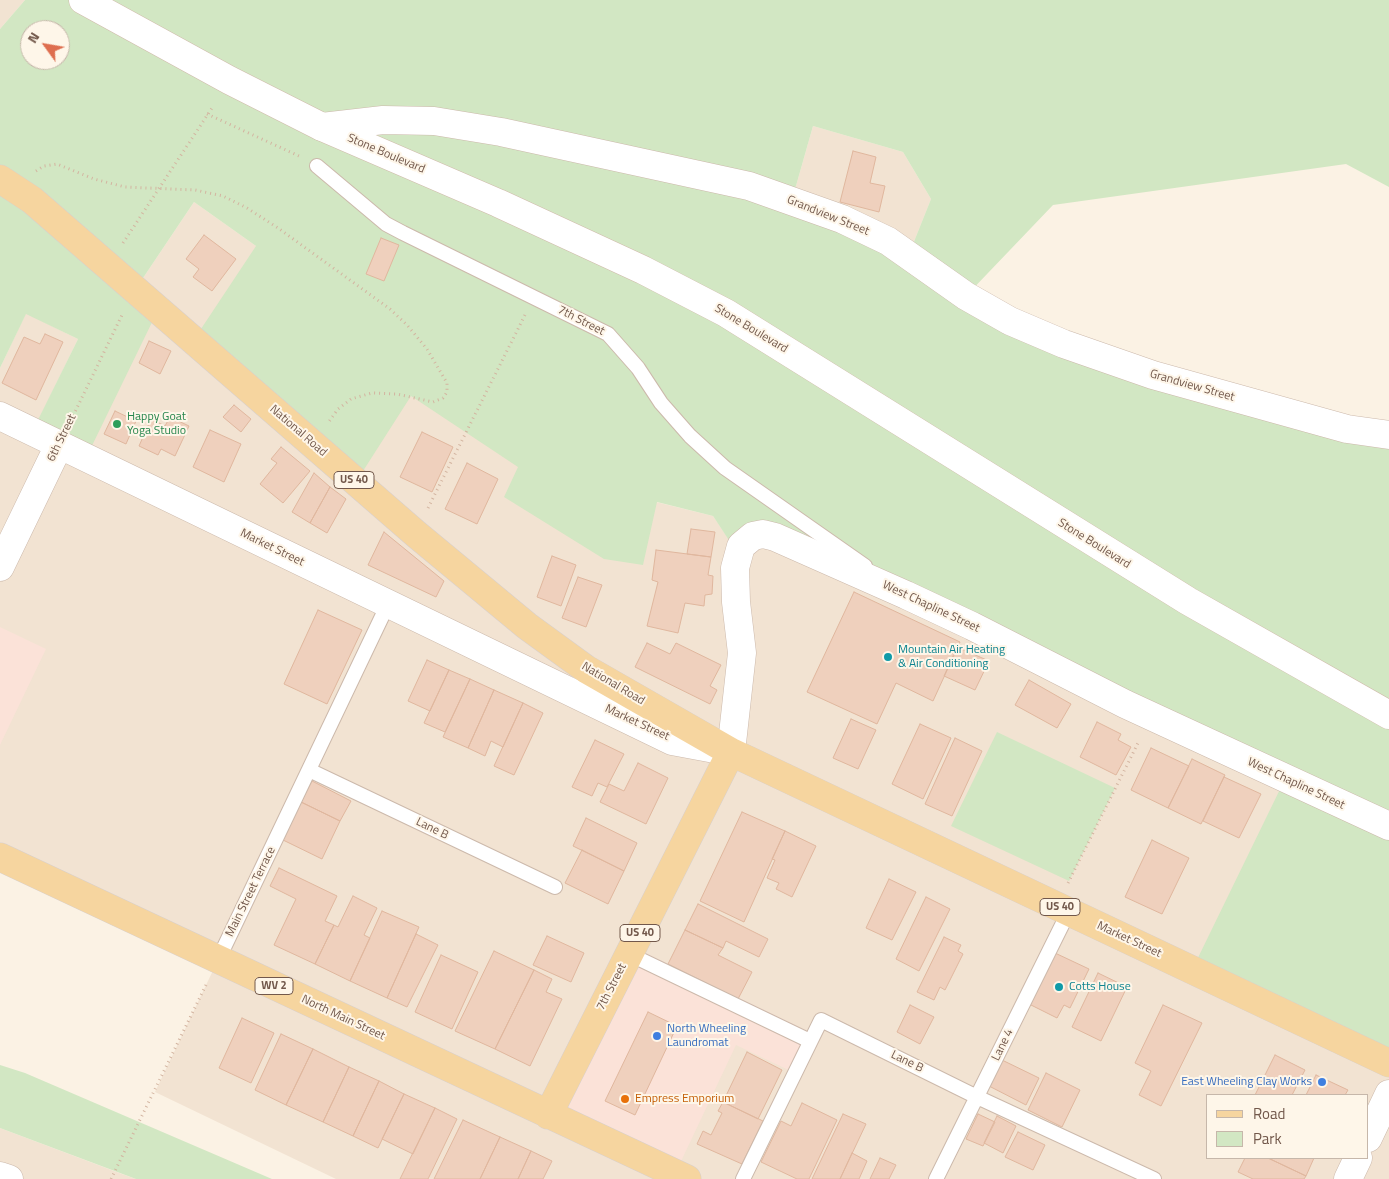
<!DOCTYPE html>
<style>
body{margin:0}
#map{position:relative;width:1389px;height:1179px;overflow:hidden;background:#fbf2e4;font-family:"Titillium Web",sans-serif}
canvas{display:block}
.legend{position:absolute;left:1206px;top:1094px;width:162px;height:65px;box-sizing:border-box;background:#fef6e9;border:1px solid #c6b7aa;margin:0;padding:6px 9px;list-style:none;font-size:15px;color:#72584b}
.legend li{display:flex;align-items:center;gap:10px;height:25px}
.legend b{width:25px;border:1px solid #c6b7aa}
.north{position:absolute;left:20px;top:20px;width:50px;height:50px;box-sizing:border-box;background:#fef6e9;border:1px solid #c6b7aa;border-radius:50%;rotate:302deg;font-size:14px;font-weight:700;line-height:20px;text-align:center;color:#72584b}
.north::after{content:'';display:block;margin:auto;width:18px;height:22px;background:#de6e4f;clip-path:polygon(50% 0,100% 100%,50% 72%,0 100%)}
</style>
<div id="map">
<canvas width="1389" height="1179"></canvas>
<ul class="legend">
<li><b style="height:6px;background:#f6d59f"></b>Road</li>
<li><b style="height:14px;background:#d2e7c3"></b>Park</li>
</ul>
<div class="north">N</div>
</div>
<script>
const ctx = document.querySelector('canvas').getContext('2d');
ctx.lineJoin = 'round';
function fillPath(path, color) {
  ctx.fillStyle = color;
  ctx.fill(path, 'evenodd');
}
function shape(rows) {
  const path = new Path2D();
  for (const r of rows) {
    path.moveTo(r[0], r[1]);
    for (let i = 2; i < r.length; i += 2) path.lineTo(r[i], r[i + 1]);
  }
  return path;
}
function trace(path, color, width, dash) {
  ctx.strokeStyle = color;
  ctx.lineWidth = width;
  ctx.lineCap = dash ? 'butt' : 'round';
  ctx.setLineDash(dash || []);
  ctx.stroke(path);
}
function label(font, color, halo, rows, align = 'center') {
  ctx.font = font + ' "Titillium Web",sans-serif';
  ctx.lineWidth = 4;
  ctx.setLineDash([]);
  ctx.textBaseline = 'middle';
  ctx.strokeStyle = halo;
  ctx.fillStyle = color;
  for (const [text, x, y, turn = 0] of rows) {
    ctx.save();
    ctx.translate(x, y);
    ctx.rotate((+turn || 0) * Math.PI / 180);
    ctx.textAlign = isNaN(turn) ? turn : align;
    if (halo) ctx.strokeText(text, 0, 0);
    ctx.fillText(text, 0, 0);
    ctx.restore();
  }
}
const residential = shape([
 [0,0,25,0,0,29],
 [813,126,903,152,931,199,909,254,792,200],
 [396,159,656,502,713,516,738,553,748,539,1285,778,1389,1063,1389,1179,336,1179,155,1092,218,960,0,857,0,368,26,313,78,339,33,432,135,290,194,202,314,287],
 [1208,1095,1368,1095,1368,1158,1208,1158],
 [0,1128,122,1174,136,1179,0,1179]
]);
const commercial = shape([
 [0,627,46,649,0,745],
 [633,947,814,1034,795,1073,736,1045,675,1174,548,1115]
]);
const green = shape([
 [25,0,1389,0,1389,187,1346,164,1053,205,966,296,1010,321,1389,435,1389,1063,1192,970,1285,779,775,537,738,554,713,516,657,502,643,565,604,559,504,497,518,467,411,396,356,482,193,341,256,246,194,202,135,290,158,310,86,458,32,432,78,339,26,314,0,368,0,29],
 [30,30,60,30,60,60,30,60],
 [813,126,903,152,931,199,909,254,792,200],
 [997,732,1115,788,1069,881,951,826],
 [0,1065,25,1073,272,1179,136,1179,0,1128]
]);
const building = shape([
 [853,151,876,157,870,183,885,186,879,212,840,202,853,151],
 [204,235,236,259,212,291,193,277,199,269,186,259,204,235],
 [381,238,399,245,384,281,366,274,381,238],
 [45,334,63,342,36,400,2,383,24,337,40,344,45,334],
 [149,341,171,351,160,374,139,363,149,341],
 [234,405,251,419,241,432,223,417,234,405],
 [115,411,136,421,126,444,104,434,115,411],
 [170,417,189,426,175,456,161,449,158,455,139,446,151,419,165,426,170,417],
 [210,430,241,444,224,482,193,467,210,430],
 [422,432,453,447,432,492,400,477,422,432],
 [281,447,310,471,283,503,260,484,277,463,271,459,281,447],
 [467,463,498,479,477,524,445,509,467,463],
 [314,473,330,487,310,523,292,512,314,473],
 [330,487,346,499,327,533,310,523,330,487],
 [691,529,715,532,711,557,687,554,691,529],
 [384,532,444,581,436,597,368,565,384,532],
 [656,550,711,557,708,575,713,576,712,594,705,595,704,606,685,603,678,633,647,626,658,582,652,580,656,550],
 [552,556,576,565,561,606,537,597,552,556],
 [578,577,602,585,586,627,562,618,578,577],
 [854,592,960,642,933,701,896,683,877,724,807,692,854,592],
 [318,610,362,630,327,704,284,684,318,610],
 [647,643,670,654,676,643,721,665,710,686,717,690,710,704,635,667,647,643],
 [957,647,989,661,975,690,944,676,957,647],
 [427,660,449,670,430,711,408,701,427,660],
 [449,670,470,679,445,732,424,723,449,670],
 [470,679,494,690,468,748,443,737,470,679],
 [1029,680,1071,704,1057,728,1015,705,1029,680],
 [494,690,523,703,503,747,491,741,485,756,468,748,494,690],
 [523,703,543,713,514,775,494,766,523,703],
 [851,719,876,730,858,769,833,758,851,719],
 [1097,722,1121,734,1118,740,1131,747,1116,775,1080,757,1097,722],
 [920,724,951,738,923,799,892,784,920,724],
 [955,738,982,751,952,816,925,804,955,738],
 [595,740,624,754,607,787,598,783,592,796,572,787,595,740],
 [1151,748,1189,766,1168,808,1131,790,1151,748],
 [1192,759,1225,775,1201,824,1168,808,1192,759],
 [638,763,668,778,646,824,600,802,609,784,624,791,638,763],
 [1224,777,1261,794,1239,838,1203,821,1224,777],
 [312,781,351,801,340,821,301,802,312,781],
 [301,802,340,821,322,859,283,840,301,802],
 [742,812,785,831,744,922,700,901,742,812],
 [586,818,637,843,624,871,573,846,586,818],
 [785,831,816,846,792,897,776,889,779,883,767,878,775,860,772,859,785,831],
 [1152,840,1189,858,1162,914,1125,897,1152,840],
 [582,850,624,871,608,904,565,883,582,850],
 [279,868,337,896,325,921,334,925,315,964,274,945,296,899,270,886,279,868],
 [889,879,916,892,892,940,866,928,889,879],
 [353,896,377,908,364,935,370,938,350,981,315,964,334,925,338,927,353,896],
 [926,897,950,909,919,971,896,959,926,897],
 [698,904,768,939,759,957,726,941,723,948,685,930,698,904],
 [382,911,419,927,387,998,350,981,382,911],
 [685,930,723,948,718,955,752,972,738,999,668,964,685,930],
 [416,934,438,945,407,1007,387,998,416,934],
 [547,936,584,953,571,982,533,965,547,936],
 [944,937,961,945,958,951,963,954,945,990,940,987,934,1000,917,992,944,937],
 [494,951,534,970,495,1049,455,1031,494,951],
 [1055,953,1089,969,1070,1008,1064,1005,1057,1018,1029,1004,1055,953],
 [441,955,478,972,452,1029,415,1012,441,955],
 [534,970,552,979,546,992,562,999,530,1066,495,1049,534,970],
 [1098,973,1127,987,1101,1041,1072,1027,1098,973],
 [910,1005,934,1017,920,1044,897,1032,910,1005],
 [1163,1005,1202,1023,1161,1106,1139,1095,1151,1071,1135,1063,1163,1005],
 [648,1012,677,1026,635,1115,605,1101,648,1012],
 [242,1018,274,1033,251,1083,219,1068,242,1018],
 [281,1034,313,1049,286,1105,255,1090,281,1034],
 [313,1049,349,1067,323,1122,286,1105,313,1049],
 [747,1052,782,1070,758,1119,723,1102,747,1052],
 [1275,1055,1305,1070,1292,1095,1255,1095,1275,1055],
 [1002,1060,1039,1078,1026,1105,989,1086,1002,1060],
 [349,1067,379,1081,353,1136,323,1122,349,1067],
 [1046,1073,1080,1090,1062,1127,1028,1110,1046,1073],
 [1316,1075,1348,1090,1345,1095,1306,1095,1316,1075],
 [379,1081,404,1094,378,1148,353,1136,379,1081],
 [404,1094,435,1108,413,1154,382,1139,404,1094],
 [723,1102,763,1121,742,1164,697,1144,703,1131,711,1135,722,1113,718,1111,723,1102],
 [802,1103,837,1120,809,1179,797,1179,761,1162,781,1121,791,1126,802,1103],
 [435,1108,457,1119,428,1179,400,1179,435,1108],
 [843,1114,866,1124,840,1179,812,1179,843,1114],
 [978,1114,995,1122,983,1146,966,1139,978,1114],
 [997,1116,1016,1126,1003,1153,984,1143,997,1116],
 [463,1120,500,1137,480,1179,434,1179,463,1120],
 [1018,1132,1045,1145,1033,1170,1005,1157,1018,1132],
 [500,1137,531,1151,518,1179,480,1179,500,1137],
 [531,1151,552,1161,543,1179,518,1179,531,1151],
 [852,1153,867,1161,859,1179,840,1179,852,1153],
 [880,1158,896,1165,889,1179,870,1179,880,1158],
 [1245,1158,1268,1158,1306,1176,1304,1179,1253,1179,1238,1172,1245,1158],
 [1268,1158,1314,1158,1306,1176,1268,1158]
]);
const path = shape([
 [207,114,299,156],
 [36,171,44,166,57,164,94,179,125,187,195,190,223,196,247,208,278,228,390,309,407,325,427,349,447,383,447,392,443,398,433,402,397,394,372,393,351,399,338,409,328,423],
 [123,243,212,108],
 [71,420,122,315],
 [428,508,525,315],
 [1068,883,1139,741],
 [111,1179,207,983]
]);
const lane = shape([
 [317,166,386,224,403,233,608,334,638,368,661,403,690,436,725,468,865,566],
 [309,770,555,887],
 [629,954,810,1041],
 [218,960,388,604],
 [743,1179,821,1020,977,1097,1154,1179],
 [936,1179,1069,911]
]);
const street = shape([
 [322,127,383,120,434,121,501,132,749,186,842,219,888,241,966,296,1010,321,1064,344,1153,375,1347,429,1389,435],
 [0,416,672,741,731,752,742,653,736,602,735,568,741,546,753,536,763,534,775,537,906,595,972,626,1125,704,1389,826],
 [0,567,59,445],
 [1368,1138,1389,1094],
 [0,1176,9,1179],
 [1348,1179,1358,1158]
]);
const secondary = shape([
 [83,0,229,80,322,127,498,203,643,270,726,313,1188,601,1389,715]
]);
const primary = shape([
 [0,179,32,200,416,534,527,626,586,669,731,752,1389,1063],
 [0,857,687,1179],
 [548,1115,731,752]
]);
const markers = [
 [117,424,5,"#2e9e5b"],
 [888,657,5,"#0f9aa8"],
 [1059,987,5,"#0f9aa8"],
 [657,1036,5,"#3f7fe0"],
 [1322,1082,5,"#3f7fe0"],
 [625,1099,5,"#e8710a"]
];
const shields = [
 [354,480,40],
 [1060,907,40],
 [640,933,40],
 [274,986,38]
];
const shieldNames = [
 ["US 40",354,480],
 ["US 40",1060,907],
 ["US 40",640,933],
 ["WV 2",274,986]
];
const streetNames = [
 ["Stone Boulevard",386,154,23],
 ["Grandview Street",828,216,22],
 ["7th Street",581,321,27],
 ["Stone Boulevard",751,329,31],
 ["Grandview Street",1192,386,16],
 ["National Road",298,431,41],
 ["6th Street",62,438,-64],
 ["Stone Boulevard",1094,544,32],
 ["Market Street",272,548,26],
 ["West Chapline Street",931,607,25],
 ["National Road",613,684,31],
 ["Market Street",637,723,25],
 ["West Chapline Street",1296,784,25],
 ["Lane B",432,829,26],
 ["Main Street Terrace",251,892,-64],
 ["Market Street",1129,940,25],
 ["7th Street",612,987,-63],
 ["North Main Street",343,1018,25],
 ["Lane 4",1003,1045,-64],
 ["Lane B",907,1062,26]
];
const leisureNames = [
 ["Happy Goat",127,417],
 ["Yoga Studio",127,431]
];
const cultureNames = [
 ["Mountain Air Heating",898,650],
 ["& Air Conditioning",898,664],
 ["Cotts House",1069,987]
];
const shopNames = [
 ["North Wheeling",667,1029],
 ["Laundromat",667,1043],
 ["East Wheeling Clay Works",1312,1082,"right"]
];
const foodNames = [
 ["Empress Emporium",635,1099]
];
fillPath(residential, '#f2e3d2');
fillPath(commercial, '#fbe2d8');
fillPath(green, '#d2e7c3');
fillPath(building, '#efd0bd');
trace(building, '#e0b79e', 1);
trace(lane, '#ccb9ab', 16);
trace(street, '#ccb9ab', 29);
trace(secondary, '#d0bbab', 29);
trace(primary, '#d8d0cd', 29);
trace(path, '#d3b4a0', 3, [1, 4]);
trace(lane, '#fff', 14);
trace(street, '#fff', 28);
trace(secondary, '#fff', 28);
trace(primary, '#f6d59f', 28);
for (const [x, y, r, color] of markers) {
  const dot = new Path2D();
  dot.arc(x, y, r, 0, 2 * Math.PI);
  ctx.fillStyle = color;
  ctx.fill(dot);
  trace(dot, '#fef6e9', 2);
}
for (const [x, y, w] of shields) {
  const box = new Path2D();
  box.roundRect(x - w / 2, y - 8.5, w, 17, 4);
  ctx.fillStyle = '#fef6e9';
  ctx.fill(box);
  trace(box, '#72584b', 1);
}
label('bold 11px', '#72584b', null, shieldNames);
label('12px', '#72584b', '#fef6e9', streetNames);
label('12px', '#27864d', '#fef6e9', leisureNames, 'left');
label('12px', '#0d838f', '#fef6e9', cultureNames, 'left');
label('12px', '#366cbe', '#fef6e9', shopNames, 'left');
label('12px', '#c56008', '#fef6e9', foodNames, 'left');
</script>
